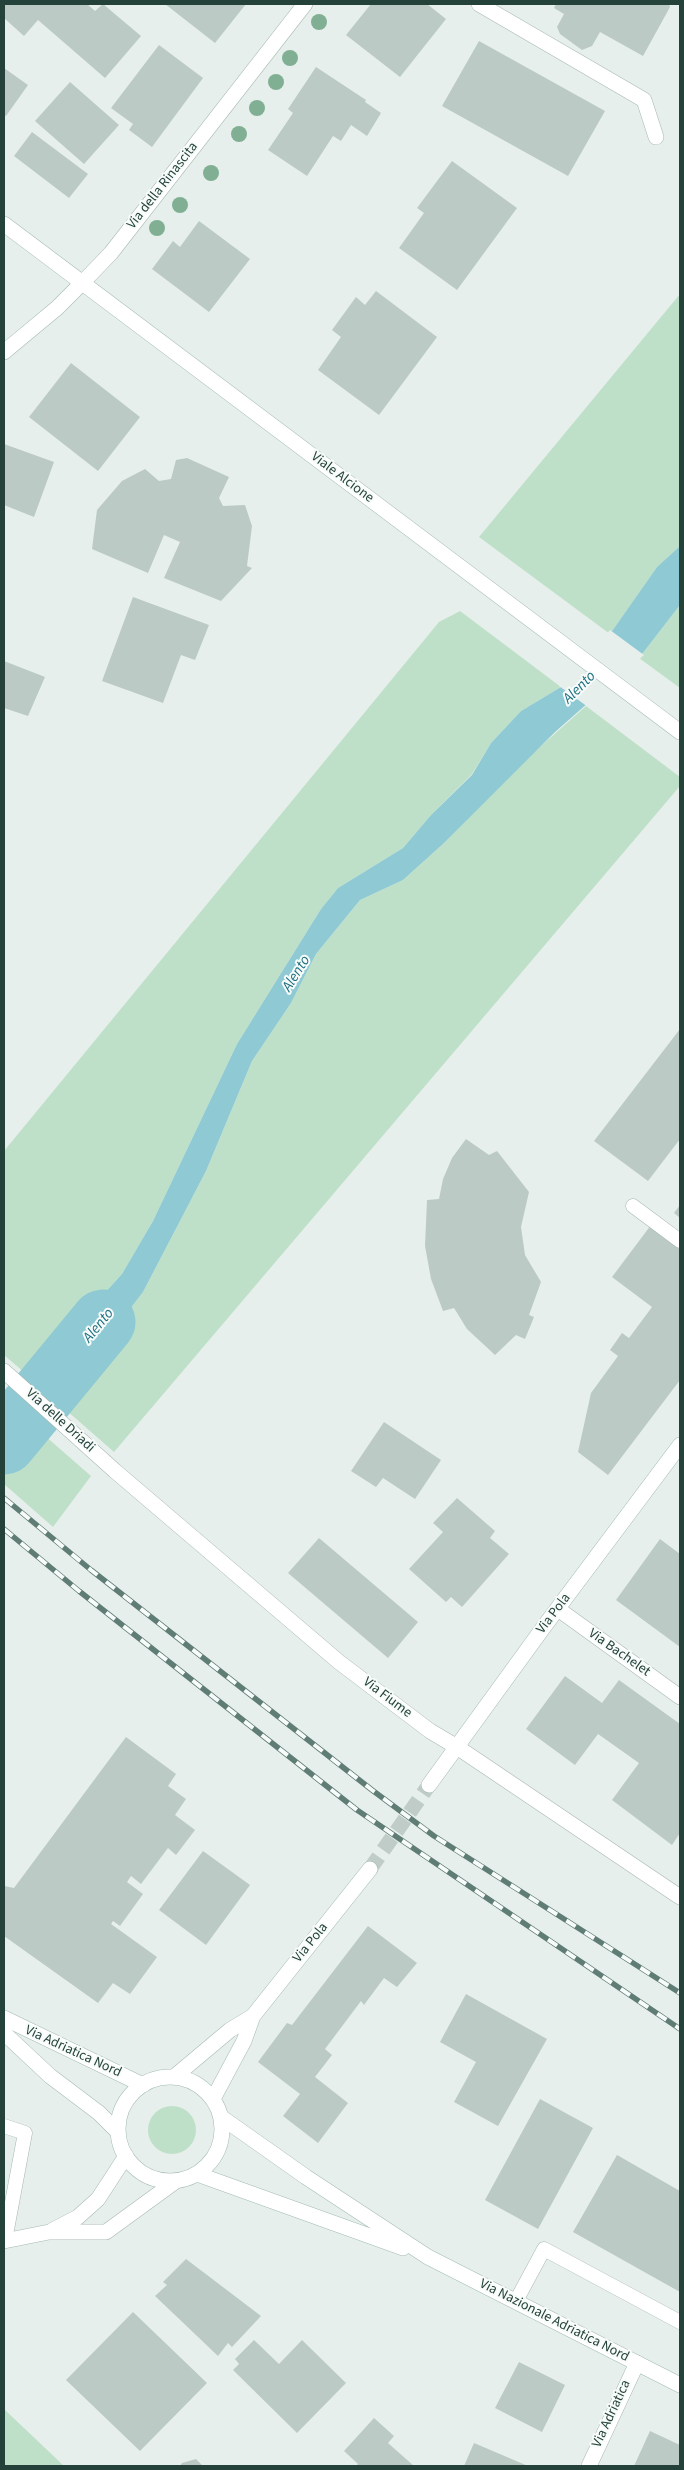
<!DOCTYPE html>
<style>
body{margin:0}
#map{position:relative;width:684px;height:2470px;overflow:hidden;background:#e6efeb;font-family:"Source Sans 3",sans-serif}
canvas{display:block}
.frame{position:absolute;inset:0;border:5px solid #24423a;pointer-events:none}
</style>
<div id="map">
<canvas width="684" height="2470"></canvas>
<div class="frame"></div>
</div>
<script>
const ctx = document.querySelector('canvas').getContext('2d');
ctx.lineJoin = 'round';
function fillPath(path, color) {
  ctx.fillStyle = color;
  ctx.fill(path, 'evenodd');
}
function shape(rows) {
  const path = new Path2D();
  for (const r of rows) {
    if (r.length === 3) {
      path.moveTo(r[0] + r[2], r[1]);
      path.arc(r[0], r[1], r[2], 0, 2 * Math.PI);
      continue;
    }
    path.moveTo(r[0], r[1]);
    for (let i = 2; i < r.length; i += 2) path.lineTo(r[i], r[i + 1]);
  }
  return path;
}
function trace(path, color, width, dash) {
  ctx.strokeStyle = color;
  ctx.lineWidth = width;
  ctx.lineCap = dash ? 'butt' : 'round';
  ctx.setLineDash(dash || []);
  ctx.stroke(path);
}
function label(font, color, halo, rows, align = 'center') {
  ctx.font = font + ' "Source Sans 3",sans-serif';
  ctx.lineWidth = 4;
  ctx.setLineDash([]);
  ctx.textBaseline = 'middle';
  ctx.strokeStyle = halo;
  ctx.fillStyle = color;
  for (const [text, x, y, turn = 0] of rows) {
    ctx.save();
    ctx.translate(x, y);
    ctx.rotate((+turn || 0) * Math.PI / 180);
    ctx.textAlign = isNaN(turn) ? turn : align;
    if (halo) ctx.strokeText(text, 0, 0);
    ctx.fillText(text, 0, 0);
    ctx.restore();
  }
}
const green = shape([
 [680,294,680,546,657,567,610,634,479,537],
 [680,605,680,688,639,658],
 [460,611,561,687,521,711,491,743,472,774,431,815,403,848,338,888,321,909,237,1044,153,1221,122,1274,71,1330,32,1379,4,1355,4,1151,439,622],
 [586,706,680,777,680,786,114,1452,58,1403,143,1292,206,1171,252,1061,291,1003,316,954,360,900,403,880,444,843,523,762],
 [4,1400,91,1476,53,1527,4,1484],
 [172,2130,24],
 [4,2409,64,2466,4,2466]
]);
const water = shape([
 [680,546,680,605,639,658,555,732,444,843,403,880,360,900,316,954,291,1003,252,1061,206,1171,143,1292,58,1403,32,1379,71,1330,122,1274,153,1221,237,1044,321,909,338,888,403,848,431,815,472,775,491,743,521,711,561,687,610,634,657,567],
 [11,1406,35,1427,4,1466,4,1415]
]);
const pier = shape([
 [610,630,644,655,588,707,559,686]
]);
const river = shape([
 [4,1442,103,1322]
]);
const building = shape([
 [4,4,87,4,95,11,103,4,141,36,105,78,38,20,24,36,4,18],
 [165,4,246,4,215,43],
 [371,4,427,4,446,19,400,77,346,35],
 [556,4,669,4,670,7,643,56,600,32,592,46,582,50,560,34,557,27,564,14,554,8],
 [479,41,605,111,568,176,442,106],
 [159,45,203,78,152,147,129,130,133,124,111,108],
 [316,67,366,100,365,102,381,113,367,136,351,125,341,141,333,136,307,176,268,150,293,113,288,109],
 [4,68,28,85,6,116,4,115],
 [70,82,119,125,84,164,35,121],
 [32,132,88,174,69,198,14,156],
 [452,161,517,208,457,290,399,248,424,213,417,208],
 [199,221,250,259,209,312,152,269,173,241,180,247],
 [376,291,437,337,379,415,318,370,341,337,332,330,356,297,365,305],
 [71,363,140,417,98,471,29,417],
 [4,444,54,462,34,517,4,505],
 [187,458,229,477,219,498,223,506,245,505,252,526,247,566,252,568,221,601,164,578,180,542,164,535,148,573,92,549,97,510,122,481,145,469,159,481,171,479,176,460],
 [133,597,209,625,195,660,181,655,163,703,102,681],
 [4,661,45,677,28,716,4,708],
 [680,1029,680,1139,648,1181,594,1141],
 [466,1139,489,1155,497,1151,529,1192,521,1227,525,1255,541,1282,529,1315,534,1317,525,1339,516,1335,495,1355,467,1329,454,1308,443,1311,431,1279,425,1246,427,1200,439,1199,443,1179,452,1158],
 [680,1205,680,1218,674,1213],
 [651,1225,680,1247,680,1380,608,1475,578,1452,591,1393,618,1356,610,1350,622,1333,629,1338,652,1307,612,1277],
 [384,1422,441,1460,415,1499,383,1478,376,1487,351,1471],
 [457,1498,495,1531,490,1538,509,1554,462,1607,451,1597,446,1602,409,1569,443,1532,433,1523],
 [319,1538,418,1622,388,1658,288,1573],
 [660,1539,680,1554,680,1647,616,1600],
 [565,1676,602,1703,619,1680,680,1724,680,1833,672,1845,612,1800,639,1763,598,1734,575,1765,526,1729],
 [126,1737,176,1774,168,1786,186,1799,175,1815,195,1830,176,1855,168,1848,141,1884,131,1876,127,1882,143,1894,120,1926,113,1921,111,1924,157,1957,130,1994,113,1983,98,2003,4,1936,4,1886,14,1888],
 [203,1851,250,1885,206,1945,159,1910],
 [368,1926,417,1963,397,1987,384,1978,364,2005,361,2001,325,2049,332,2055,315,2077,348,2103,318,2143,283,2116,300,2094,258,2062,287,2023,292,2025],
 [466,1994,547,2039,498,2126,454,2102,476,2062,440,2042],
 [540,2099,593,2128,538,2229,485,2200],
 [617,2155,680,2191,680,2292,573,2232],
 [186,2259,261,2316,232,2347,228,2343,218,2356,155,2296,167,2285,163,2282],
 [133,2312,207,2383,140,2451,66,2380],
 [254,2340,279,2364,302,2340,346,2383,297,2433,233,2370,239,2364,235,2359],
 [519,2362,565,2385,542,2432,495,2408],
 [374,2418,394,2436,388,2443,414,2466,356,2466,358,2464,344,2451],
 [650,2431,680,2445,680,2466,634,2466],
 [474,2443,528,2466,464,2466],
 [196,2459,203,2466,180,2466,182,2463]
]);
const secondaryTunnel = shape([
 [370,1869,429,1785]
]);
const lane = shape([
 [633,1206,680,1241],
 [4,2126,25,2133,5,2240],
 [516,2301,544,2249,680,2322]
]);
const street = shape([
 [479,4,644,100,656,137],
 [83,282,111,253,305,4],
 [4,1371,115,1471,339,1662,430,1731,457,1747,680,1897],
 [558,1609,680,1697],
 [53,2230,78,2217,98,2199,126,2156],
 [4,2241,49,2232,106,2232,176,2181],
 [589,2466,637,2363]
]);
const secondary = shape([
 [4,224,680,732],
 [4,352,57,308,83,282],
 [429,1785,543,1628,680,1445],
 [4,2018,143,2085],
 [4,2033,50,2076,99,2113,118,2132],
 [174,2077,230,2030,253,2016,370,1869],
 [170,2129,52],
 [213,2099,244,2041,253,2016],
 [221,2117,306,2177,428,2257,680,2385],
 [197,2174,403,2248]
]);
const rail = shape([
 [4,1498,91,1570,372,1790,434,1836,680,1993],
 [4,1529,79,1591,357,1810,680,2029]
]);
const trees = [
 [319,22],
 [290,58],
 [276,82],
 [257,108],
 [239,134],
 [211,173],
 [180,205],
 [157,228]
];
const streetNames = [
 ["Via della Rinascita",163,186,-52],
 ["Viale Alcione",342,478,37],
 ["Via delle Driadi",60,1421,42],
 ["Via Pola",554,1614,-53],
 ["Via Bachelet",619,1653,35],
 ["Via Fiume",387,1698,37],
 ["Via Pola",311,1943,-51],
 ["Via Adriatica Nord",73,2052,25],
 ["Via Nazionale Adriatica Nord",554,2321,27],
 ["Via Adriatica",612,2414,-65]
];
const waterNames = [
 ["Alento",580,688,-45],
 ["Alento",297,974,-58],
 ["Alento",99,1326,-51]
];
fillPath(green, '#bfe0c8');
fillPath(water, '#8ec9d4');
fillPath(pier, '#e6efeb');
trace(river, '#8ec9d4', 65);
fillPath(building, '#bbcac4');
trace(secondaryTunnel, '#bfccc8', 15, [15, 8]);
trace(lane, '#a8b8b2', 15);
trace(street, '#a8b8b2', 16);
trace(secondary, '#a4bbb3', 16);
trace(lane, '#fff', 14);
trace(street, '#fff', 15);
trace(secondary, '#fff', 15);
trace(rail, '#5f7d75', 5.5);
trace(rail, '#f7fbf9', 4, [11]);
ctx.fillStyle = '#80af93';
for (const [x, y] of trees) {
  ctx.beginPath();
  ctx.arc(x, y, 8, 0, 2 * Math.PI);
  ctx.fill();
}
label('14px', '#24423a', '#f7fbf9', streetNames);
label('italic 15px', '#1c6f80', '#f7fbf9', waterNames);
</script>
